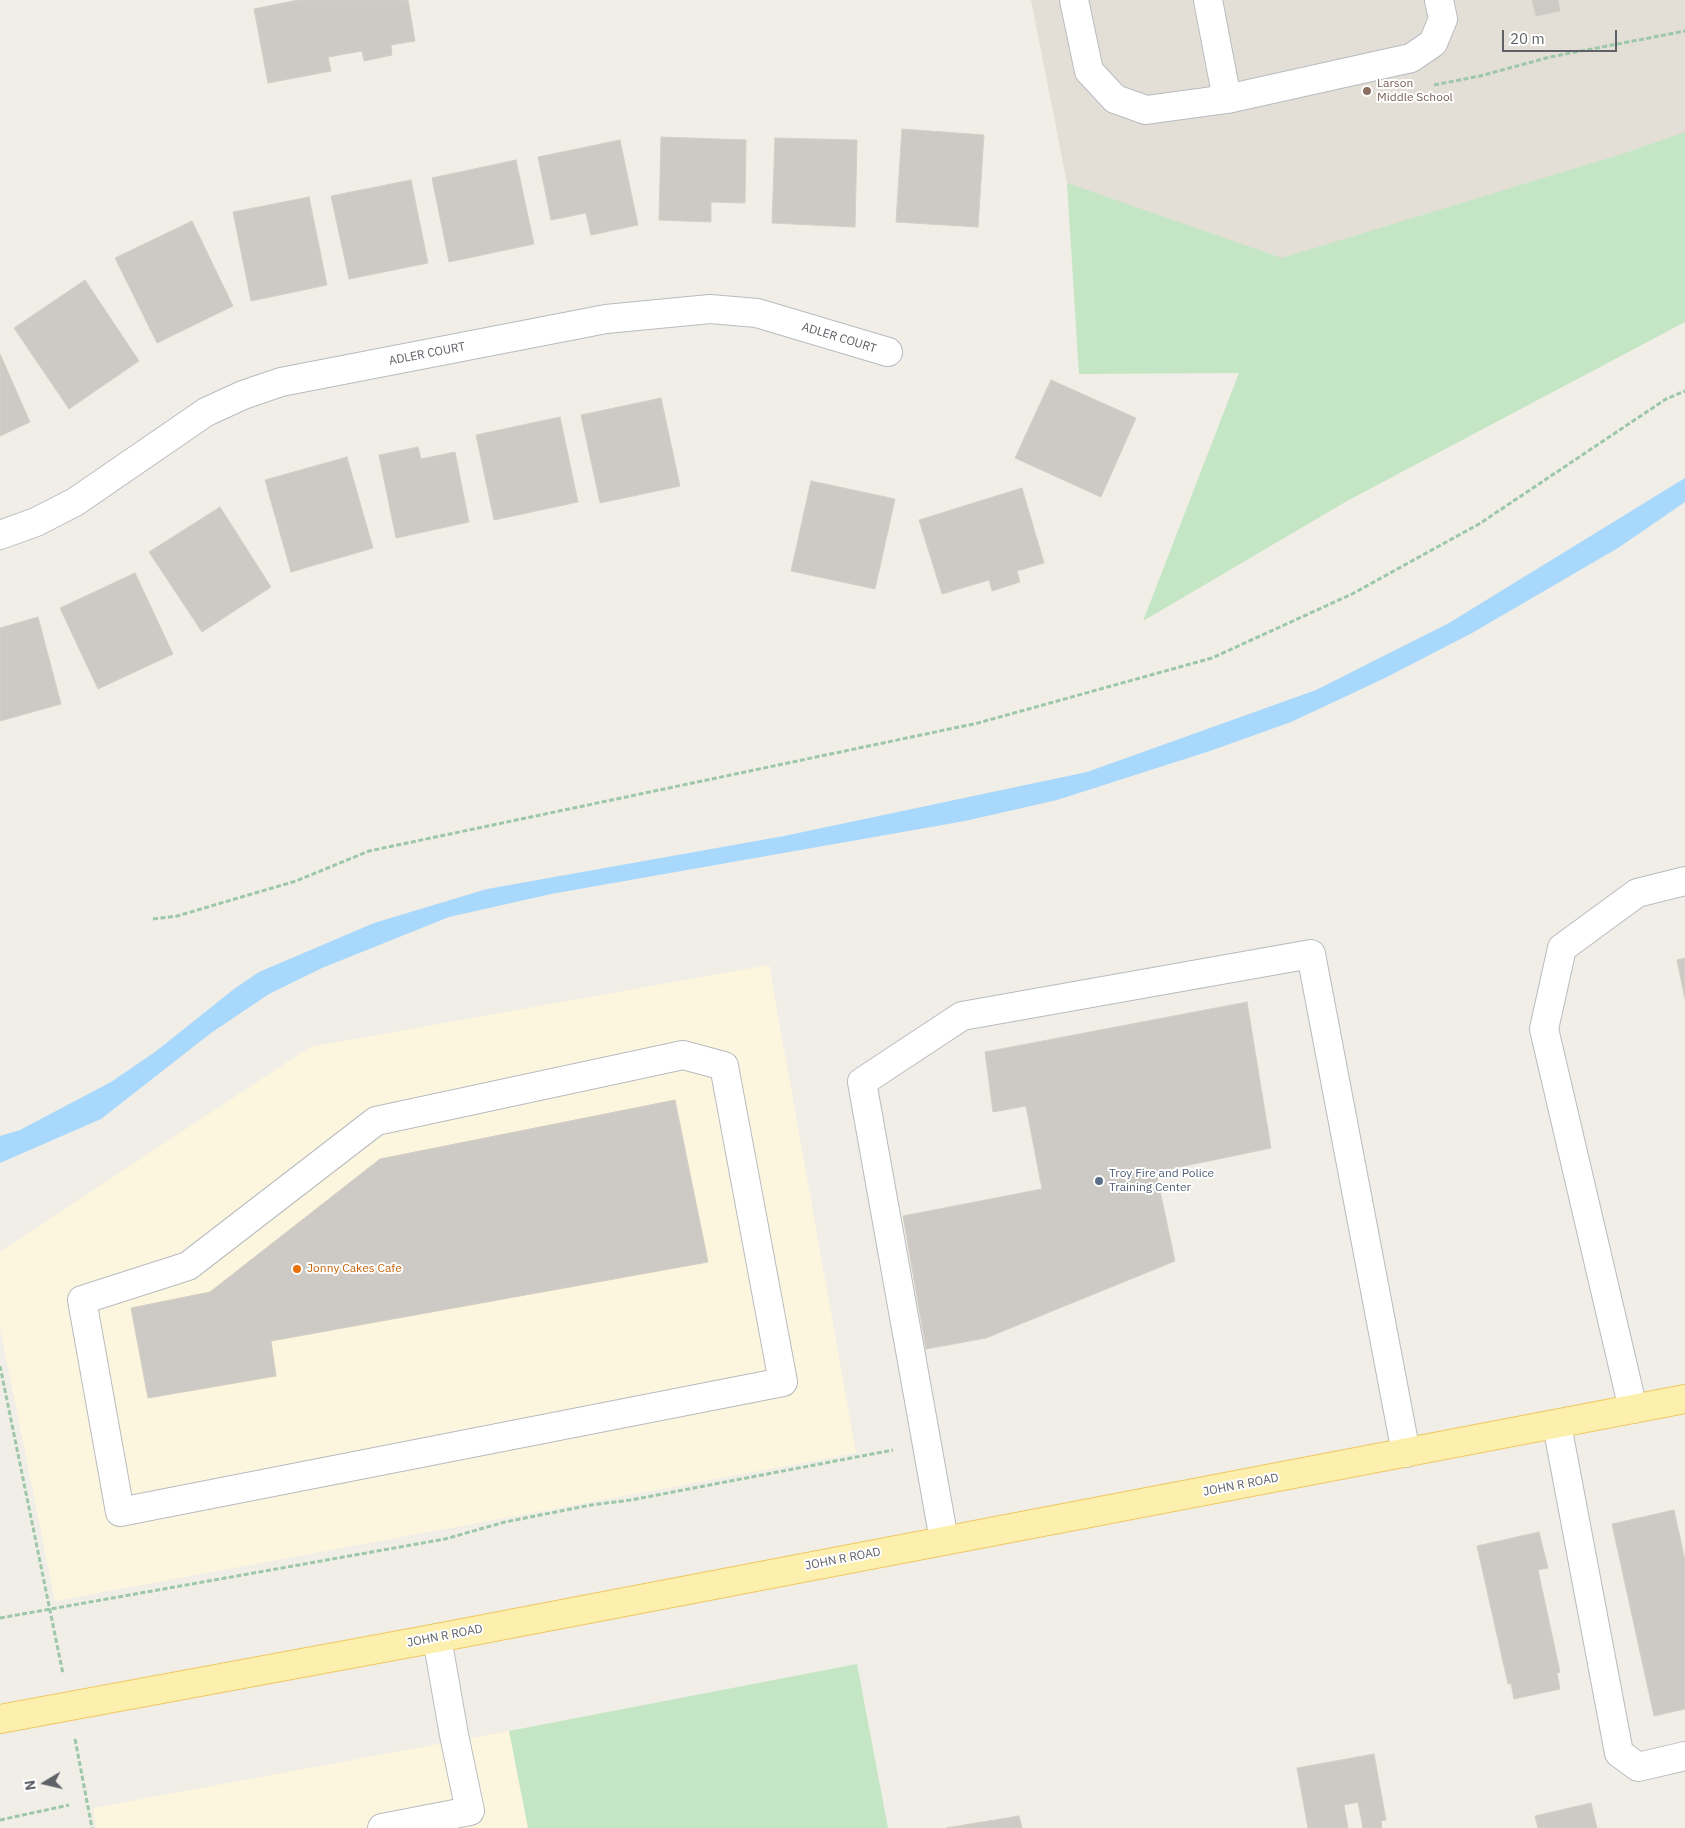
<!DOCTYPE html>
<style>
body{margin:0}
#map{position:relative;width:1685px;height:1828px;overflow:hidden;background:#f0eee6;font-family:"IBM Plex Sans",sans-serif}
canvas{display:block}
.north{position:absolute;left:20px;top:1758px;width:50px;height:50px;-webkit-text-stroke:4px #fff;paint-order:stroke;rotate:261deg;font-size:14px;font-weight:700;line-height:20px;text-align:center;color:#5e6166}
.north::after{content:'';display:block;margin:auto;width:18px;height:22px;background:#5e6166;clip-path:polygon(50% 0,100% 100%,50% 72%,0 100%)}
.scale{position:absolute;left:1502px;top:30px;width:115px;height:22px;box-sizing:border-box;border:2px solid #5e6166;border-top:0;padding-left:6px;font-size:15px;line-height:18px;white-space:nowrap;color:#5e6166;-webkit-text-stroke:4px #fff;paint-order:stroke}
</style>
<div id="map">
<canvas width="1685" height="1828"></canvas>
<div class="north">N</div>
<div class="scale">20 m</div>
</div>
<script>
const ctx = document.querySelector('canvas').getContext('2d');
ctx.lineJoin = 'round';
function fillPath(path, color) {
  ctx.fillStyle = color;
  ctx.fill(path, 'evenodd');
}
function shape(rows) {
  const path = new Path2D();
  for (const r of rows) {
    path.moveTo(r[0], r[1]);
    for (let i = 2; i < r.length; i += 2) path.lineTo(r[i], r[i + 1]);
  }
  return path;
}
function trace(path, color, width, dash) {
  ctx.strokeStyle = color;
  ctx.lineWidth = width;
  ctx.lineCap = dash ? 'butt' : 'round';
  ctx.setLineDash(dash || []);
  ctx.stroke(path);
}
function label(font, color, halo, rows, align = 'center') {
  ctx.font = font + ' "IBM Plex Sans",sans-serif';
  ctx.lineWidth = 4;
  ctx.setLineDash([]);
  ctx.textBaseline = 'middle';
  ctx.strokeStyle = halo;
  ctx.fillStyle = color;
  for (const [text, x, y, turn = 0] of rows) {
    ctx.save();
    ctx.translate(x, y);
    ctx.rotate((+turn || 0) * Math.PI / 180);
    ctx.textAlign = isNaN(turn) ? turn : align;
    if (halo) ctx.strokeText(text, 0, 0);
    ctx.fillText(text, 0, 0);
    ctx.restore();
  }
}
const commercial = shape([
 [769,965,856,1453,55,1601,0,1328,0,1252,310,1047],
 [509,1731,528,1828,96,1828,93,1808]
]);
const education = shape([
 [1031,0,1685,0,1685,210,1095,325]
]);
const green = shape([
 [1685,132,1685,322,1347,501,1143,621,1239,373,1079,374,1067,183,1282,258,1625,153],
 [857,1664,888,1828,528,1828,509,1731]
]);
const water = shape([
 [1685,478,1685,502,1618,548,1472,633,1385,678,1291,722,1210,751,1057,800,965,821,551,894,449,917,322,968,269,994,211,1033,101,1119,0,1163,0,1136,20,1130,111,1082,155,1052,234,989,259,972,374,923,487,889,784,836,1087,772,1316,690,1449,623]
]);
const building = shape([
 [298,0,408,0,415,41,391,45,392,55,364,61,362,51,328,57,331,71,268,83,254,9,298,0],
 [1532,0,1558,0,1560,11,1536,16,1532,0],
 [902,129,984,135,978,227,896,222,902,129],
 [661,137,746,140,745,203,711,202,711,222,659,220,661,137],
 [775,138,857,140,855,227,772,223,775,138],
 [620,140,638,225,591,235,586,213,551,220,538,157,620,140],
 [516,160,534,244,449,262,432,178,516,160],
 [411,180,428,263,349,279,331,196,411,180],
 [309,197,327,285,251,301,233,212,309,197],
 [192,221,233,306,157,343,115,258,192,221],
 [85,280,139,361,69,409,14,328,85,280],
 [0,354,30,422,0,436,0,354],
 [1051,380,1136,418,1101,497,1015,458,1051,380],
 [661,398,680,486,600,503,581,415,661,398],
 [560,417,578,502,494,520,476,435,560,417],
 [418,447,421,459,455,452,469,522,396,538,379,455,418,447],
 [347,457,373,548,291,572,265,480,347,457],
 [811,481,895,499,875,589,791,571,811,481],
 [1022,488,1044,563,1017,571,1020,582,992,591,989,580,942,594,919,520,1022,488],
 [220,507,271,587,202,632,149,552,220,507],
 [135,573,173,654,98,689,60,608,135,573],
 [38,617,61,704,0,721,0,628,38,617],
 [1685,958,1685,999,1677,960,1685,958],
 [1247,1002,1271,1148,1156,1172,1175,1261,986,1338,926,1349,903,1216,1042,1189,1026,1106,993,1112,985,1052,1247,1002],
 [675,1100,708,1262,271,1341,276,1376,148,1398,131,1308,210,1292,380,1159,675,1100],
 [1674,1510,1685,1560,1685,1709,1654,1716,1612,1524,1674,1510],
 [1539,1532,1548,1568,1538,1570,1560,1672,1557,1673,1560,1689,1514,1699,1511,1683,1508,1684,1477,1546,1539,1532],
 [1374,1754,1386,1820,1381,1821,1382,1828,1363,1828,1358,1802,1344,1805,1348,1828,1308,1828,1297,1768,1374,1754],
 [1591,1803,1597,1828,1538,1828,1535,1816,1591,1803],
 [1019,1816,1022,1828,946,1828,1019,1816]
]);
const path = shape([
 [1434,85,1480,76,1550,57,1685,31],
 [153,919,177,916,296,881,369,851,978,723,1212,658,1352,594,1479,524,1666,399,1685,391],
 [0,1366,63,1674],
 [0,1618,445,1539,505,1522,591,1505,631,1500,893,1450],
 [75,1739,92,1828],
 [0,1820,69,1805]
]);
const minor = shape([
 [1074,0,1089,71,1115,99,1146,110,1227,99,1411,58,1433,43,1443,19,1439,0],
 [1208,0,1227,99],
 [0,535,36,522,75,502,206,412,243,395,281,382,606,319,710,309,757,313,888,352],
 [683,1055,724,1066,783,1382,120,1512,82,1300,188,1266,376,1121,683,1055],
 [1633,1409,1544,1029,1562,948,1637,893,1685,881],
 [1557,1425,1619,1753,1638,1767,1685,1756],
 [944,1540,862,1082,962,1016,1311,954,1406,1453],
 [382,1828,470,1811,454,1735,437,1638]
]);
const major = shape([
 [0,1719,437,1638,1685,1399]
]);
const markers = [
 [1367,91,5,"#8d6e63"],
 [1099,1181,5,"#5c6f8a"],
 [297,1269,5,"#e8710a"]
];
const educationNames = [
 ["Larson",1377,84],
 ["Middle School",1377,98]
];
const streetNames = [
 ["ADLER COURT",839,338,17],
 ["ADLER COURT",427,354,-11],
 ["JOHN R ROAD",1241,1485,-11],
 ["JOHN R ROAD",843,1559,-11],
 ["JOHN R ROAD",445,1636,-11]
];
const serviceNames = [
 ["Troy Fire and Police",1109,1174],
 ["Training Center",1109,1188]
];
const foodNames = [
 ["Jonny Cakes Cafe",307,1269]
];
fillPath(commercial, '#fdf6de');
fillPath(education, '#e3dfd7');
fillPath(green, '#c4e6c4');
fillPath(water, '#a9d8fd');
fillPath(building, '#cdcac5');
trace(building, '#d4cfc5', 1);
trace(minor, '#b8bbbf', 30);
trace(major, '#efc760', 30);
trace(path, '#9dc7a9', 3, [5, 2.5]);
trace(minor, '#fff', 28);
trace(major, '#fdf0ae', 28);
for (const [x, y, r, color] of markers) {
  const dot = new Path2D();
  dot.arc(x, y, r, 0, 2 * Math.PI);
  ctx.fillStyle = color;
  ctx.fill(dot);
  trace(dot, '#fff', 2);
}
label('12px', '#785e54', '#fff', educationNames, 'left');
label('12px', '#5e6166', '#fff', streetNames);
label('12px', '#4e5e75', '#fff', serviceNames, 'left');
label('12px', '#c56008', '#fff', foodNames, 'left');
</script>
